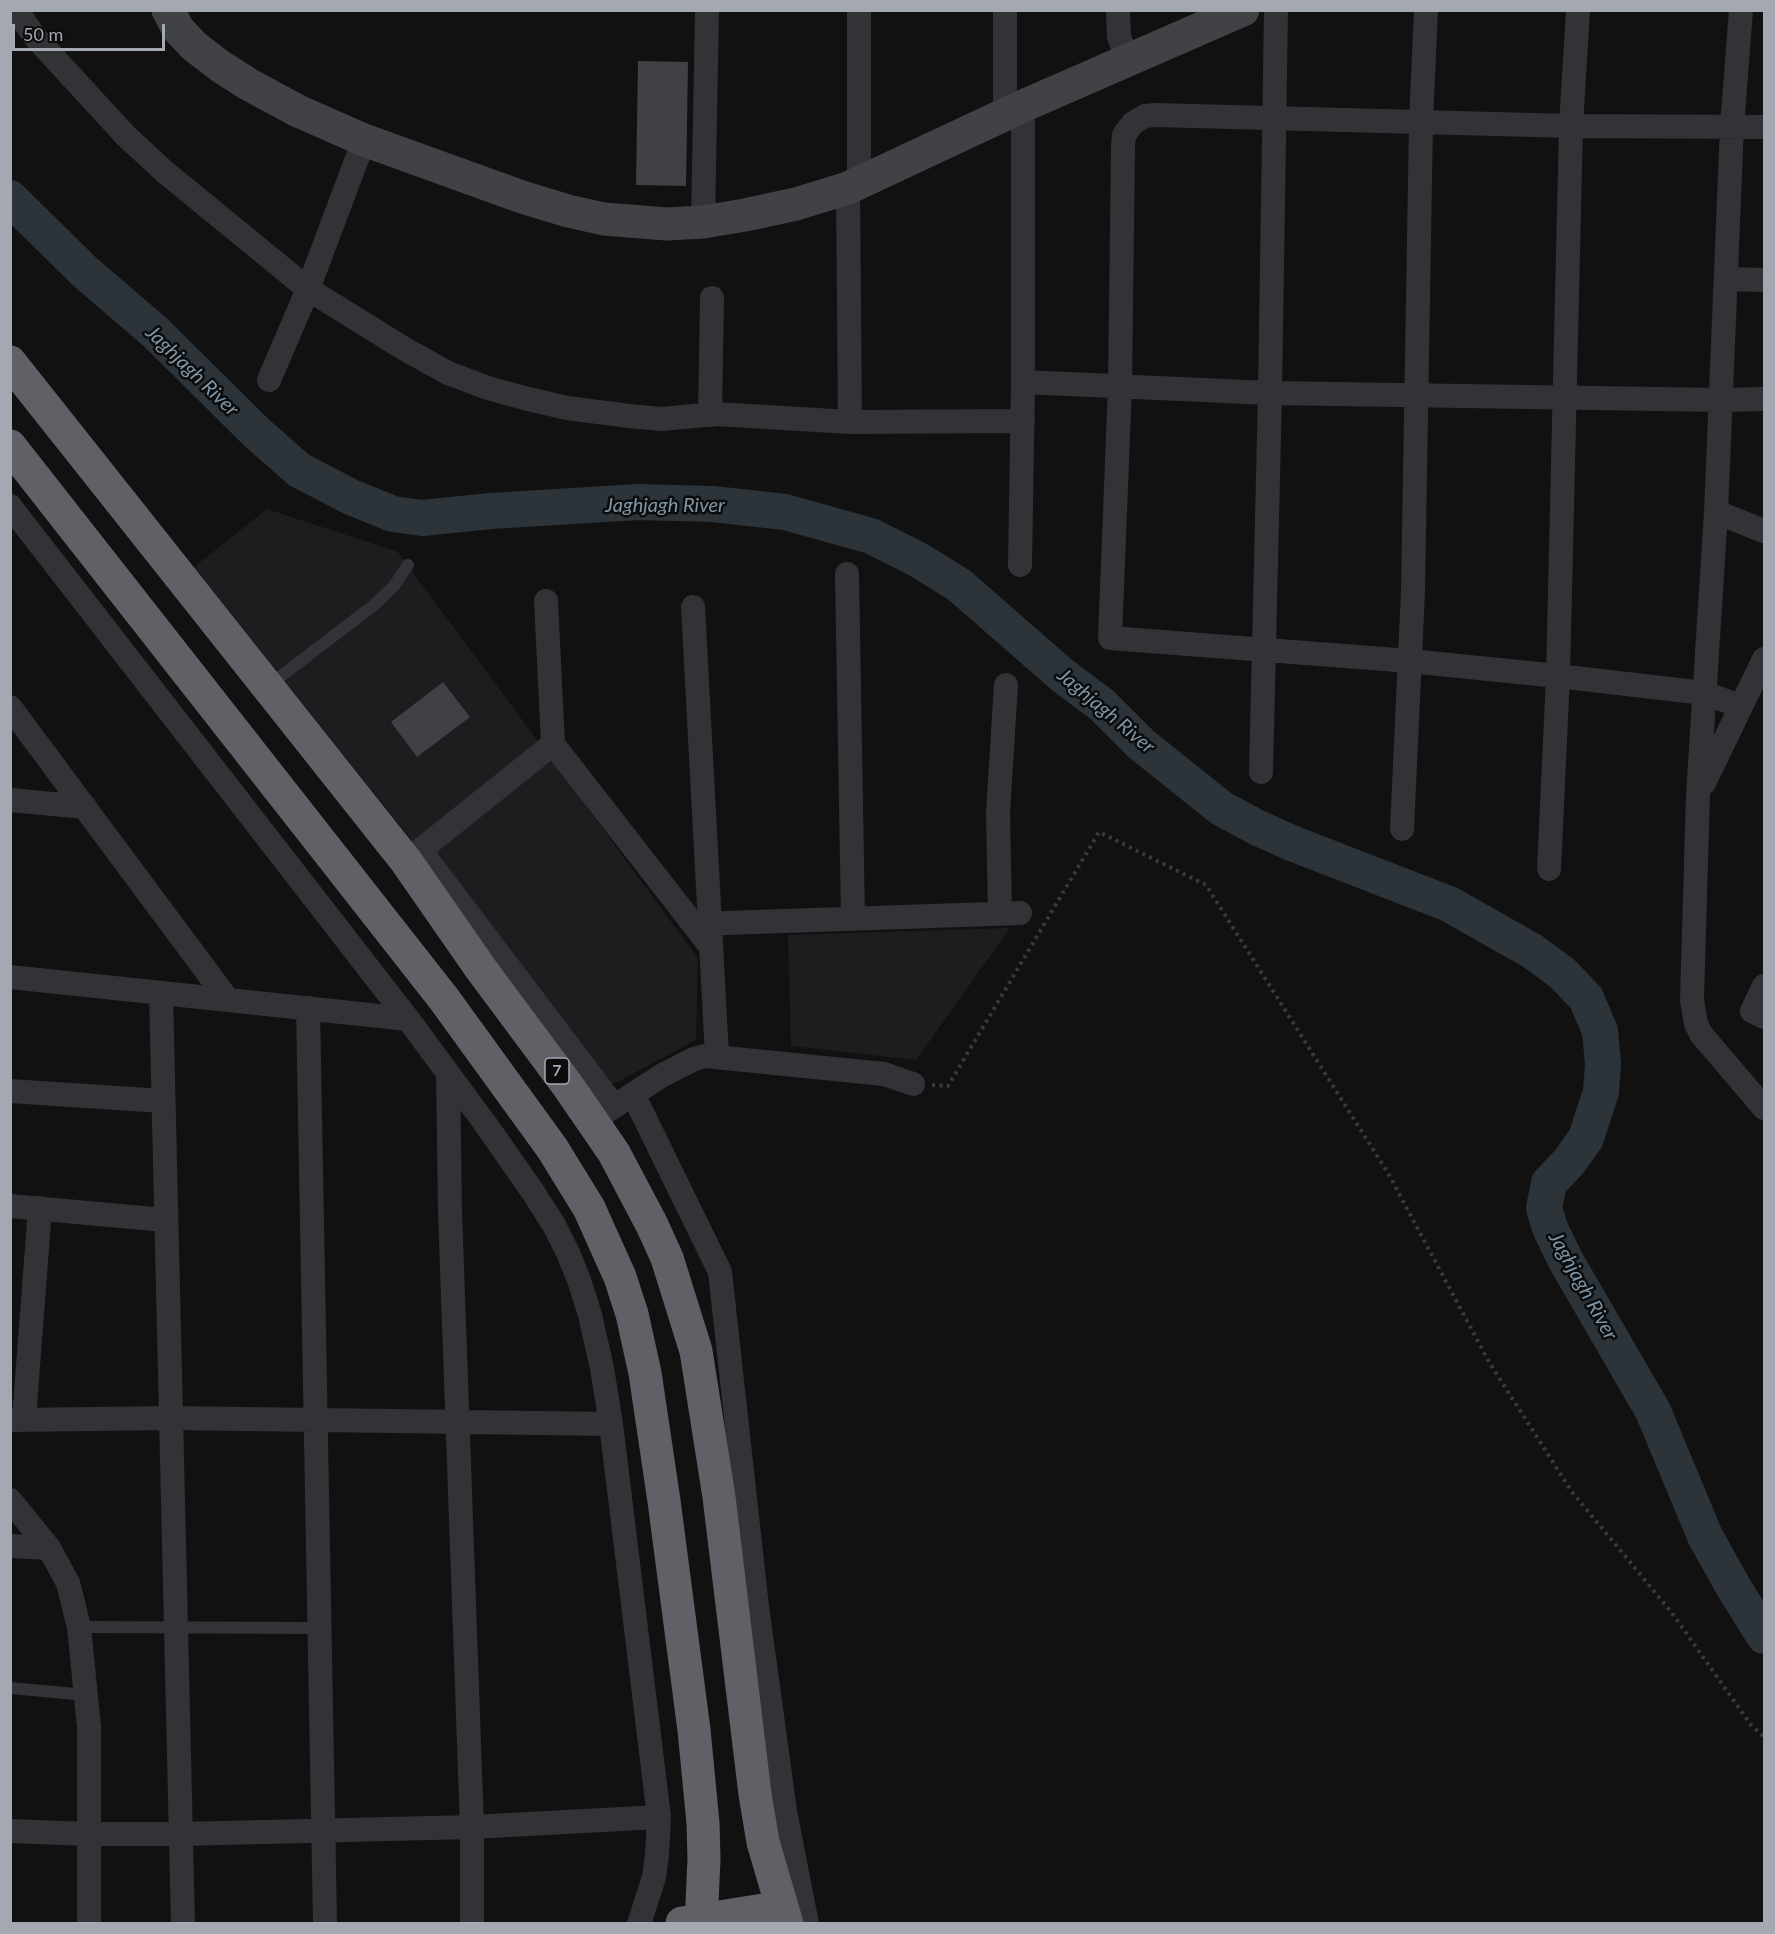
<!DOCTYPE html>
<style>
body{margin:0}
#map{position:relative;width:1775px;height:1934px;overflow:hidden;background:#111112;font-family:Lato,sans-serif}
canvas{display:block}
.frame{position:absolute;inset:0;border:12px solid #a4a8b1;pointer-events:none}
.scale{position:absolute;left:12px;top:24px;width:153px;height:27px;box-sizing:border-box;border:3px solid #a4a8b1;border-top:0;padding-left:8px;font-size:18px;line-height:21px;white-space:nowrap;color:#a4a8b1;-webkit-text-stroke:4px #0c0c0d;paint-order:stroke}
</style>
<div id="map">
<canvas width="1775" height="1934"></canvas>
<div class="frame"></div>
<div class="scale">50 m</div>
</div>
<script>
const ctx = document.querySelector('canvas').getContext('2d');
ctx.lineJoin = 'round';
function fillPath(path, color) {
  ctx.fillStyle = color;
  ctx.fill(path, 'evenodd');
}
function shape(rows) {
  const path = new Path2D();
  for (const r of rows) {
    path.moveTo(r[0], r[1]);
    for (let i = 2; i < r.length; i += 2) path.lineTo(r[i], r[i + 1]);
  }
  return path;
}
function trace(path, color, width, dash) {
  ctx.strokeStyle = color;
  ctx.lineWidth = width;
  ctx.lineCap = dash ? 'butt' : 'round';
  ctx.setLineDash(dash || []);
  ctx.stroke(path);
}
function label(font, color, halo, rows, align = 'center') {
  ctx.font = font + ' Lato,sans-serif';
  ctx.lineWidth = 5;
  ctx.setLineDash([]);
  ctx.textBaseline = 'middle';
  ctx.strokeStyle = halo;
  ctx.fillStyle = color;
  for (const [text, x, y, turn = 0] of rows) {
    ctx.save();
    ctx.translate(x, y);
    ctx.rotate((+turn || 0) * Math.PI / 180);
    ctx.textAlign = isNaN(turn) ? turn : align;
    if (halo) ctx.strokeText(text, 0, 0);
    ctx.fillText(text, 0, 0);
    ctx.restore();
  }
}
const built = shape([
 [267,509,398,552,698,958,696,1040,608,1087,194,567],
 [1010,928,916,1060,791,1046,788,935]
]);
const river = shape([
 [10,198,84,271,155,332,257,433,299,470,351,497,393,514,422,518,491,511,638,502,713,504,785,512,871,536,917,559,959,585,1062,675,1102,705,1141,744,1221,808,1258,828,1294,844,1449,904,1532,951,1562,973,1586,998,1600,1031,1603,1064,1601,1092,1586,1138,1569,1162,1549,1183,1544,1208,1550,1228,1566,1261,1653,1411,1705,1536,1734,1588,1764,1636]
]);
const building = shape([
 [638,61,688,62,686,186,636,185],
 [443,682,470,717,417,757,391,722]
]);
const path = shape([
 [932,1085,948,1086,1099,832,1206,885,1388,1173,1489,1362,1572,1492,1672,1613,1751,1725,1764,1737]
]);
const lane = shape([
 [268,686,374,605,394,586,408,565],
 [79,1627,319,1628],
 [10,1688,86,1695]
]);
const street = shape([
 [16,10,35,37,126,136,165,172,308,289,403,348,448,373,488,388,524,398,567,408,629,416,661,419,716,414,850,422,1023,421],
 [1005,10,1005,114],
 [1118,10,1119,37,1128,60],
 [1741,10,1732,127,1716,512,1698,795,1692,1000,1696,1024,1701,1034,1764,1108],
 [859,184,859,10],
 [848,188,850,422],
 [703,222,707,10],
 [1727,279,1764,280],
 [269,380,308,289,364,140],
 [1023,382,1270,393,1722,400,1764,399],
 [710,415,712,298],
 [10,506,408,1019,484,1122,533,1192,554,1225,568,1253,579,1280,590,1315,602,1368,611,1424,659,1817,657,1855,654,1877,639,1924],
 [1716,512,1764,531],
 [1020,565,1023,382,1023,106],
 [847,574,853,919],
 [546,601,553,744,711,947],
 [693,607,717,1056],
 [1740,706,1704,693,1558,676,1410,661,1110,638,1120,386,1123,147,1124,135,1133,123,1145,116,1155,115,1571,126,1764,127],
 [10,707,228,1000],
 [1261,772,1270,393,1276,10],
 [1704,783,1764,659],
 [10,800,85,807],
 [1402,829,1413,591,1421,122,1426,10],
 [420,850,614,1106],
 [408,860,553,744],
 [1549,869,1558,676,1571,126,1578,10],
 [1000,913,998,813,1006,685],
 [696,924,1020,913],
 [10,977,408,1019],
 [1764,986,1752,1011,1764,1017],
 [161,993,183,1924],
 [308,1008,325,1924],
 [448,1074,450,1212,472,1827,472,1924],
 [10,1091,163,1101],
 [633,1094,720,1272,757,1607,785,1811,807,1924],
 [592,1121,661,1076,694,1059,705,1056,884,1074,913,1084],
 [10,1206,165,1220],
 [24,1419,40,1208],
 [10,1420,172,1418,611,1424],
 [10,1500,49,1548,68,1583,79,1627,89,1727,89,1924],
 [10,1546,49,1548],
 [10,1831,89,1834,181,1834,472,1827,659,1817]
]);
const secondary = shape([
 [168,10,178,29,194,46,220,66,248,84,298,111,364,140,522,197,568,211,604,219,667,224,703,222,745,215,796,204,848,188,1023,106,1243,10]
]);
const highway = shape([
 [10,362,406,861,481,969,568,1086,614,1153,652,1225,667,1258,696,1351,719,1497,755,1794,763,1842,787,1924],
 [10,446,444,999,552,1148,589,1208,620,1277,632,1314,645,1373,664,1501,694,1730,703,1823,704,1859,701,1924],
 [682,1923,782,1907]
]);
const shields = [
 [557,1071,24]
];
const shieldNames = [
 ["7",557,1071]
];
const waterNames = [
 ["Jaghjagh River",192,371,44],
 ["Jaghjagh River",665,506],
 ["Jaghjagh River",1106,711,40],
 ["Jaghjagh River",1583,1286,61]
];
fillPath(built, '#1d1d1f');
trace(river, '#2c3339', 36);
fillPath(building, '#404145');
trace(path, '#383a3d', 4, [3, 4.5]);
trace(lane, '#323336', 12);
trace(street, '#323336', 24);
trace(secondary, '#404246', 33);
trace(highway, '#5f6167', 33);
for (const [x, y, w] of shields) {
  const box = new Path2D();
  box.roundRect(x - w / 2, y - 13, w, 26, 4.5);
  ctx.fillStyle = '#0c0c0d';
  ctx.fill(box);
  trace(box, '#a4a8b1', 1.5);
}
label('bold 16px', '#a4a8b1', null, shieldNames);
label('italic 20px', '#7e96a8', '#0c0c0d', waterNames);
</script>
